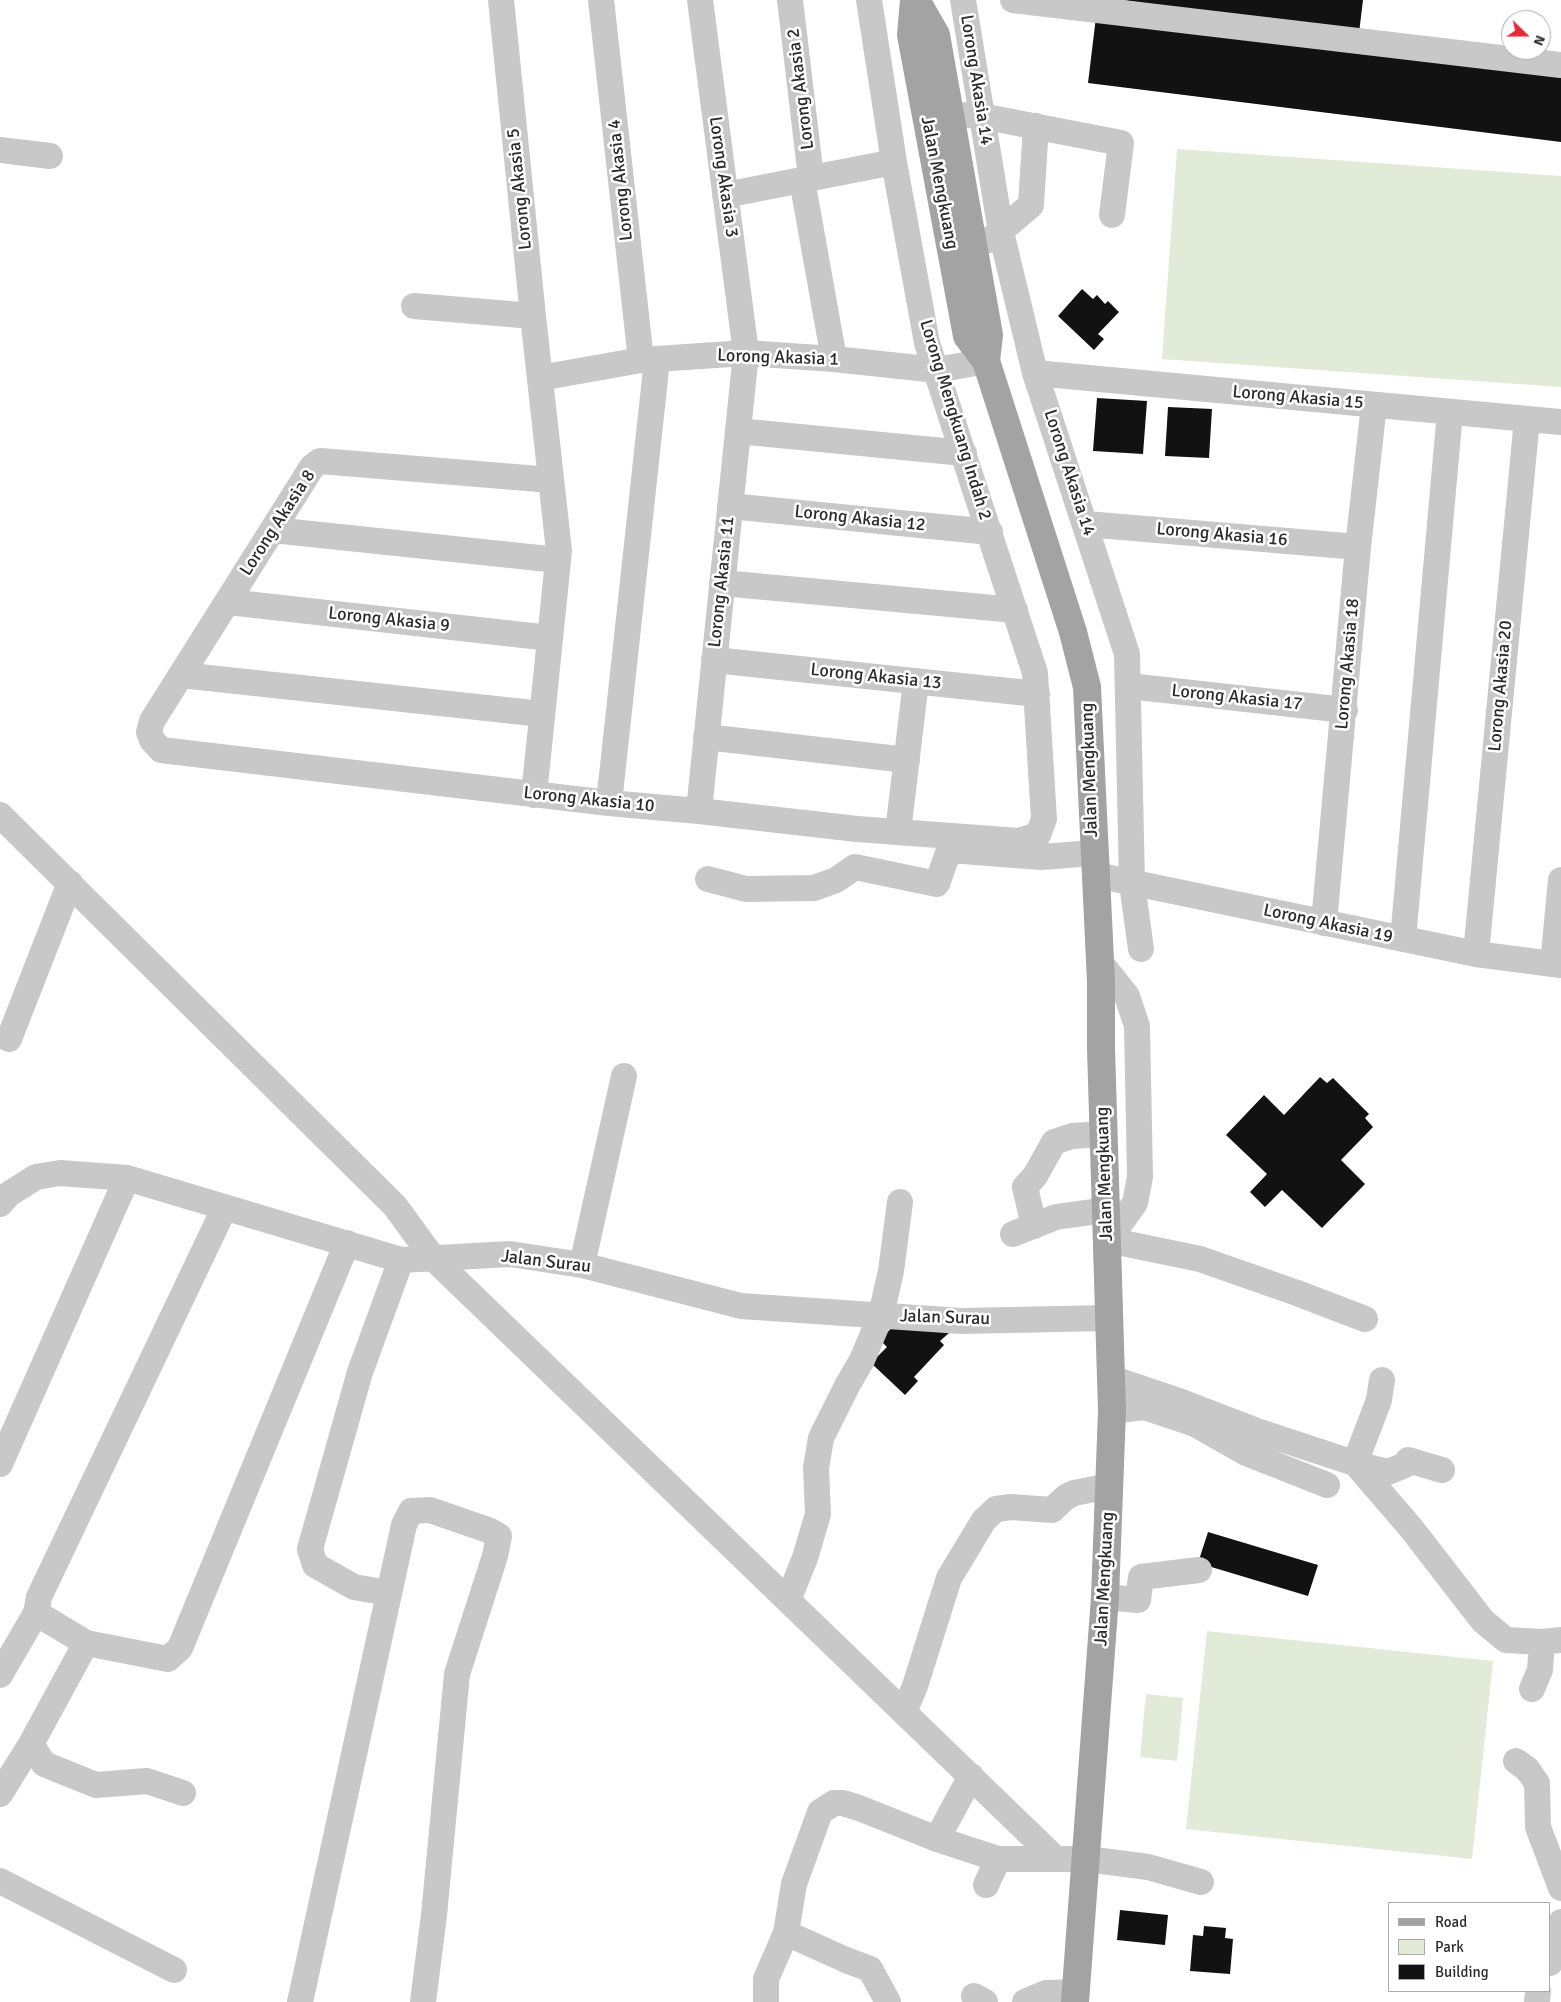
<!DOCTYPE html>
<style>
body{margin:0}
#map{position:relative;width:1561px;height:2002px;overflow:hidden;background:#fff;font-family:Signika,sans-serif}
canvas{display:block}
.legend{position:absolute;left:1388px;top:1902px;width:162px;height:90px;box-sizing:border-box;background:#fff;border:1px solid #aaa;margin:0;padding:6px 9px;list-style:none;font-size:15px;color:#2b2b2b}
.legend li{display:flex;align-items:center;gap:10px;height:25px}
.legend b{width:25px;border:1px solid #aaa}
.north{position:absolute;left:1501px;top:10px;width:50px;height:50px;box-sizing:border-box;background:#fff;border:1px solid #aaa;border-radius:50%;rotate:112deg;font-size:14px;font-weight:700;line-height:20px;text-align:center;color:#2b2b2b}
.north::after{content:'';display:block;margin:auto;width:18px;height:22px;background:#e72939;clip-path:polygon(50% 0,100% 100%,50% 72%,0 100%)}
</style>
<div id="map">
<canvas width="1561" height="2002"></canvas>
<ul class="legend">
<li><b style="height:6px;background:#a3a3a3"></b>Road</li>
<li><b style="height:14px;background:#e2ead8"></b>Park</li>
<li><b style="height:14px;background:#121212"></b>Building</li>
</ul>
<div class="north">N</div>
</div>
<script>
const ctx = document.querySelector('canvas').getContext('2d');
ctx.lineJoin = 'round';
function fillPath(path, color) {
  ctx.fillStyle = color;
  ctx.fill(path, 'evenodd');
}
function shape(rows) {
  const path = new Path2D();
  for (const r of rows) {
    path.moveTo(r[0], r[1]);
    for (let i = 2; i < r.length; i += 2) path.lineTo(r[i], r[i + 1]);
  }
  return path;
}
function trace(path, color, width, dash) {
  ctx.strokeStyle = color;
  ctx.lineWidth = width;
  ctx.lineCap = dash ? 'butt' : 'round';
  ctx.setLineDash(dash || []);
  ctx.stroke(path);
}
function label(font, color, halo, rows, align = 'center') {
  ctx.font = font + ' Signika,sans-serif';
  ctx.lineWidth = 5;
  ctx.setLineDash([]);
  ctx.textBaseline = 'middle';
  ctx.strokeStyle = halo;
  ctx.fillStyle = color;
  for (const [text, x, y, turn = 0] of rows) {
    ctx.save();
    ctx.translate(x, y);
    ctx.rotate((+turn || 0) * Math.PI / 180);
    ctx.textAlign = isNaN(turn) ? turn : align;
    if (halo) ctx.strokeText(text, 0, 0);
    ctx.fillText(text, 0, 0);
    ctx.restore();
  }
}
const green = shape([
 [1177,149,1561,176,1561,387,1162,359],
 [1207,1631,1493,1661,1472,1859,1186,1829],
 [1146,1694,1183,1698,1177,1761,1140,1757]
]);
const building = shape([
 [1122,0,1363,0,1359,33],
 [1096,17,1561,75,1561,142,1088,83],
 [1082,289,1093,299,1097,295,1105,304,1108,301,1119,312,1098,334,1104,339,1094,350,1058,316],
 [1097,398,1147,401,1143,454,1093,451],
 [1168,407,1212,409,1209,458,1165,456],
 [1320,1077,1327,1083,1333,1078,1369,1114,1365,1118,1373,1127,1341,1160,1365,1184,1322,1228,1282,1190,1265,1207,1250,1192,1267,1174,1226,1135,1264,1095,1284,1115],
 [900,1319,949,1333,940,1341,944,1345,914,1377,918,1381,905,1395,871,1363,887,1347,880,1340],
 [1208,1532,1318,1565,1308,1596,1198,1563],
 [1120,1910,1168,1915,1165,1945,1117,1940],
 [1204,1926,1226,1928,1225,1938,1233,1939,1230,1974,1190,1971,1193,1935,1203,1936]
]);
const minor = shape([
 [501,0,533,316,559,551,534,795],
 [601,0,641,360],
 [790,0,811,178],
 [963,0,1001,232,1035,373,1127,654,1132,884,1141,949],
 [1013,0,1561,65],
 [966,115,981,116,1121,143,1112,215],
 [0,150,50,156],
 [802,180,834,359],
 [725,195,894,162],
 [990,240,1031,205,1036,126],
 [414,306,533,316],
 [1035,373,1561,422],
 [540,378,641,360,746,353,834,359,937,370,986,361],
 [738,431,964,453],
 [551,480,320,461,312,467,152,721,149,732,152,740,161,750,609,803,699,811,857,829,1019,841,1038,835,1044,819,1035,673,927,343,894,162,869,0],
 [730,506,990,532],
 [1086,524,1358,547],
 [273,530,558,560],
 [722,583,1015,610],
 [228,602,550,638],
 [714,660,1037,694],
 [181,675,542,714],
 [1129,686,1345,710],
 [706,737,907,760],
 [609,803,657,360],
 [699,811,746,353,700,0],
 [0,815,395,1206,433,1258,1056,1859],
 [898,832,916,681],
 [1096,875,1476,954,1561,965],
 [708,879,746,889,814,888,836,880,855,867,937,884,949,850,1041,857,1094,853],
 [1324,923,1358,547,1374,405],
 [1403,939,1450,412],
 [1476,954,1527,419],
 [1100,962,1127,996,1137,1026,1140,1177,1135,1203,1108,1240,1200,1259,1297,1293,1365,1319],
 [1553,964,1561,880],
 [9,1039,70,883],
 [0,1204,9,1194,36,1177,60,1173,127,1178,401,1260,510,1254,582,1265,741,1306,961,1321,1108,1318],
 [1034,1226,1025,1187,1035,1176,1054,1142,1072,1136,1104,1134],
 [1013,1234,1056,1217,1106,1210],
 [582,1265,624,1076],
 [1111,1378,1176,1400,1254,1430,1363,1466,1388,1472,1405,1465,1408,1460,1442,1470],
 [1382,1380,1379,1400,1355,1463,1411,1528,1483,1621,1506,1640,1542,1642,1561,1640],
 [1112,1411,1144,1407,1195,1424,1246,1453,1327,1485],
 [0,1464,127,1178],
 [388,1593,354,1587,315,1565,310,1549,360,1372,401,1260],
 [1105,1597,1138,1600,1141,1577,1199,1570],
 [788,1600,805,1558,818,1514,816,1468,821,1438,848,1384,862,1360,881,1315,891,1271,900,1202],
 [86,1643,168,1659,180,1648,347,1243],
 [0,1675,36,1613],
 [1532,1689,1540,1670,1542,1642],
 [904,1712,915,1686,949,1578,984,1520,996,1509,1011,1507,1052,1510,1066,1497,1074,1493,1110,1486],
 [31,1744,44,1764,96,1785,147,1781,183,1793],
 [1516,1761,1527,1769,1537,1783,1538,1827,1561,1888],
 [0,1794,31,1744,86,1643,36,1613,39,1597,224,1209],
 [937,1839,971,1776],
 [0,1881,174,1970],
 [986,1885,998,1859],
 [786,1933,846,1960,870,1969,888,2002],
 [1550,1963,1558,1944,1561,1922],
 [974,1996,985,2002],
 [300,2002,404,1525,411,1511,430,1510,488,1530,499,1536,495,1556,457,1674,434,1915,423,2002],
 [766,2002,766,1979,786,1933,794,1884,820,1812,834,1803,843,1803,859,1808,937,1839,998,1859,1087,1859,1148,1867,1201,1882],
 [1025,2002,1046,1993,1076,1992],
 [1537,2002,1538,1991]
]);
const major = shape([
 [914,0,911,35,967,336,986,361,1073,632,1087,687,1101,982,1101,1048,1112,1411,1105,1597,1075,2002],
 [916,0,936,35,989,335,986,361]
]);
const streetNames = [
 ["Lorong Akasia 14",976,80,81],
 ["Lorong Akasia 2",801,89,-97],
 ["Lorong Akasia 3",723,177,82],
 ["Lorong Akasia 4",621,180,-96],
 ["Jalan Mengkuang",939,183,79],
 ["Lorong Akasia 5",520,189,-96],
 ["Lorong Akasia 1",778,358,2],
 ["Lorong Akasia 15",1298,398,5],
 ["Lorong Mengkuang Indah 2",955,420,73],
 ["Lorong Akasia 14",1069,473,72],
 ["Lorong Akasia 12",860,519,6],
 ["Lorong Akasia 8",278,523,-57],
 ["Lorong Akasia 16",1222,535,5],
 ["Lorong Akasia 11",722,582,-84],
 ["Lorong Akasia 9",389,620,6],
 ["Lorong Akasia 18",1348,664,-85],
 ["Lorong Akasia 13",876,677,6],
 ["Lorong Akasia 20",1501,686,-85],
 ["Lorong Akasia 17",1237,698,6],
 ["Jalan Mengkuang",1090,770,-92],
 ["Lorong Akasia 10",589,800,6],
 ["Lorong Akasia 19",1328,924,12],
 ["Jalan Mengkuang",1105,1174,-92],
 ["Jalan Surau",546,1262,7],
 ["Jalan Surau",945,1318,2],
 ["Jalan Mengkuang",1105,1579,-87]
];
fillPath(green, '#e2ead8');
fillPath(building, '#121212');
trace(minor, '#c8c8c8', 26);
trace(major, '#a3a3a3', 28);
label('18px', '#2b2b2b', '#fff', streetNames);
</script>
